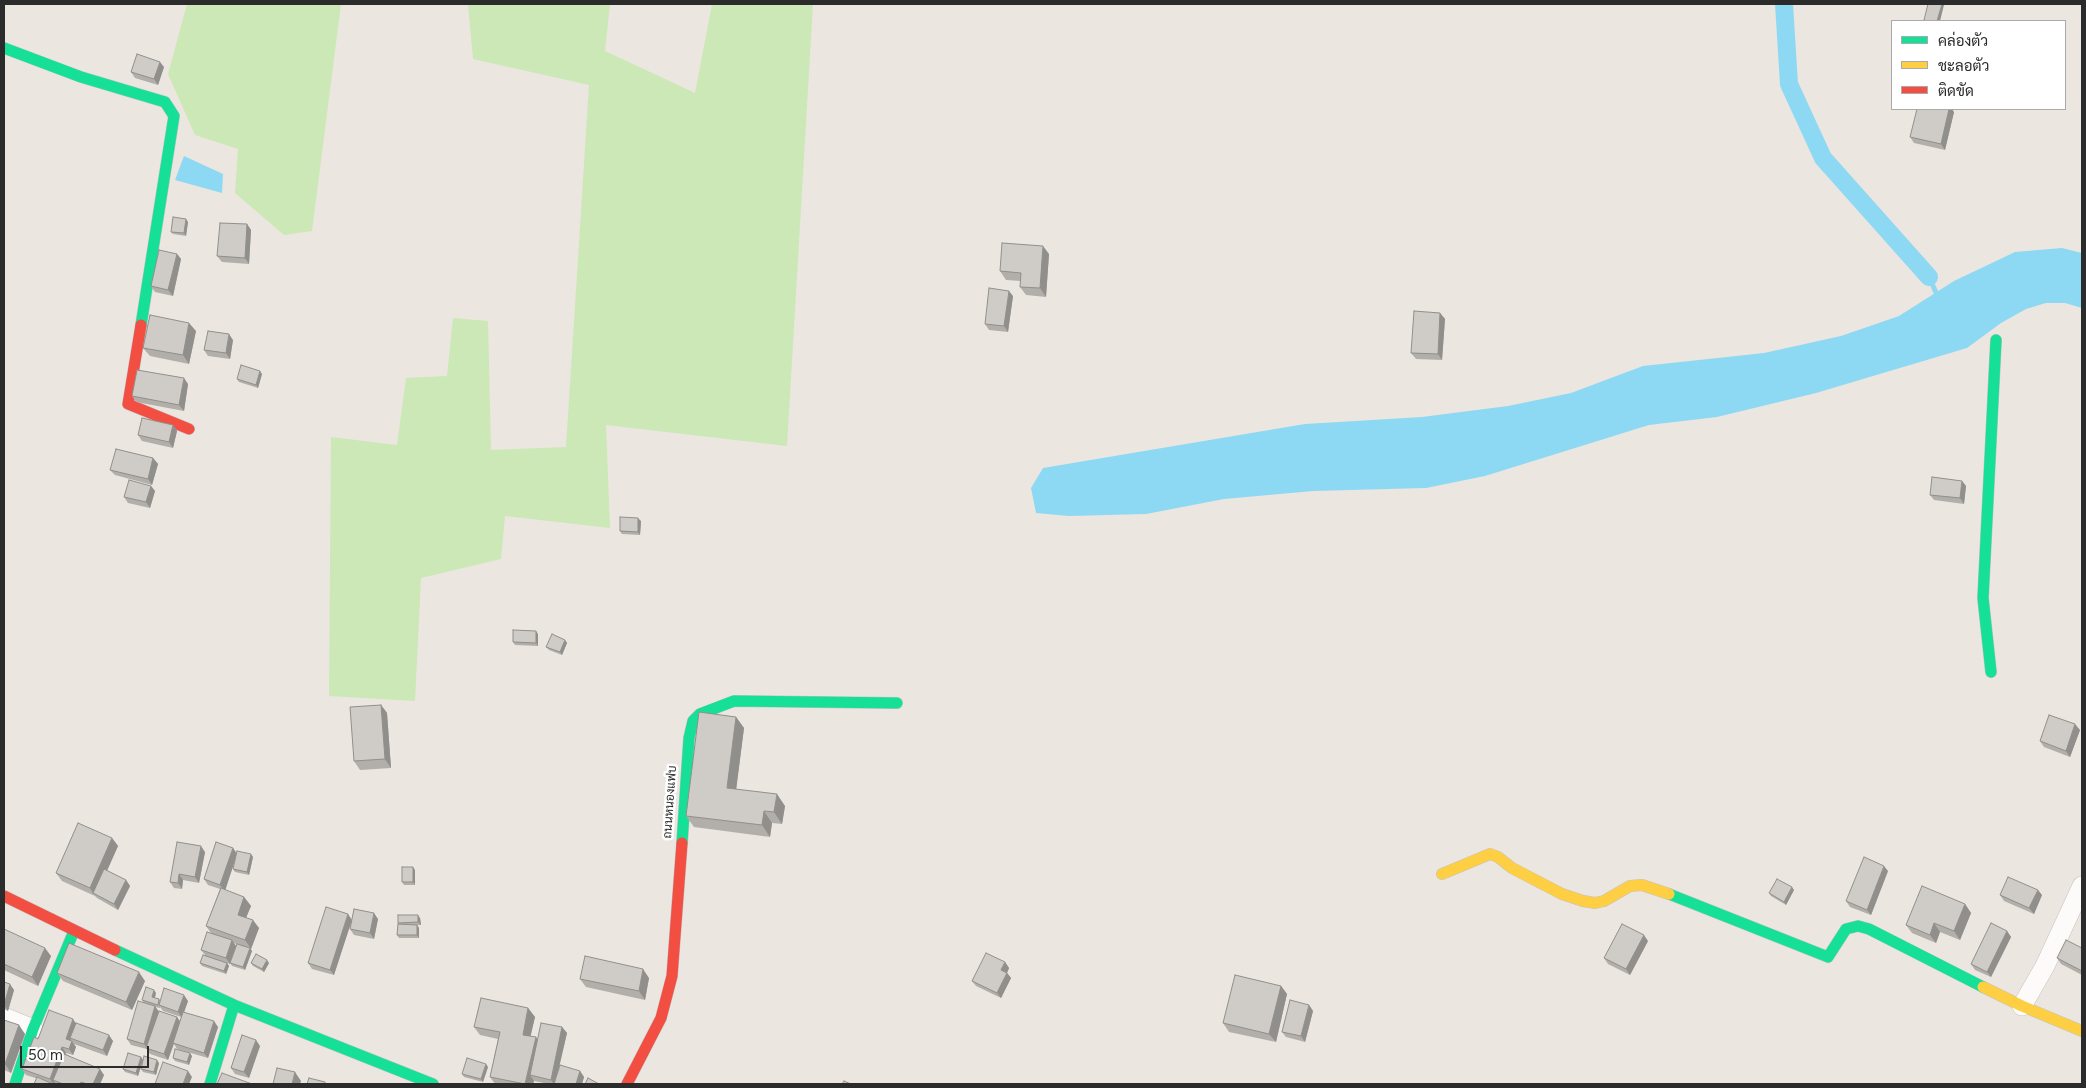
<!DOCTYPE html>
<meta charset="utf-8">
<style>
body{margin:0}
#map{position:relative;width:2086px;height:1088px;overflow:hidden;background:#ebe6e0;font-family:Figtree,Sarabun,sans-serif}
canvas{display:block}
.frame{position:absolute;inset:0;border:5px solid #2b2b2b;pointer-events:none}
.legend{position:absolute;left:1891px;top:20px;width:175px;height:90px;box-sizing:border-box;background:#fff;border:1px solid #aaa;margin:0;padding:6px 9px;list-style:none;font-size:15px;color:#2b2b2b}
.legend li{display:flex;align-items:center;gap:10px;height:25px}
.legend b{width:25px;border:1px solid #aaa}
.scale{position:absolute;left:20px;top:1046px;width:129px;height:22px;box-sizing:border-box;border:2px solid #2b2b2b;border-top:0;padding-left:6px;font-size:15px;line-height:18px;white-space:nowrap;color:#2b2b2b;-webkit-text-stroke:4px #fff;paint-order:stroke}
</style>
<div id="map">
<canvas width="2086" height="1088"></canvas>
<div class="frame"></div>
<ul class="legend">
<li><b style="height:6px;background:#16e098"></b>คล่องตัว</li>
<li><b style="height:6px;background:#ffcf43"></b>ชะลอตัว</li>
<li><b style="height:6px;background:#f24e42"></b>ติดขัด</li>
</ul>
<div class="scale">50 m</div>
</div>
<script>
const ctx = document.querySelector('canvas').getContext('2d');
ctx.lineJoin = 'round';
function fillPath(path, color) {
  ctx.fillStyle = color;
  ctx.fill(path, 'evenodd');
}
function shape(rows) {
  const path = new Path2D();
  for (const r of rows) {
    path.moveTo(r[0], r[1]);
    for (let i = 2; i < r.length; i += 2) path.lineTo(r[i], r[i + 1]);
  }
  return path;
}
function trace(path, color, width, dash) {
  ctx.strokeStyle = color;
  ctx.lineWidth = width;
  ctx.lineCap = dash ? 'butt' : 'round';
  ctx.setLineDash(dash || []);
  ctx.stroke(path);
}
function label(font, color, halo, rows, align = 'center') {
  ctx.font = font + ' Figtree,Sarabun,sans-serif';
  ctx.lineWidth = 5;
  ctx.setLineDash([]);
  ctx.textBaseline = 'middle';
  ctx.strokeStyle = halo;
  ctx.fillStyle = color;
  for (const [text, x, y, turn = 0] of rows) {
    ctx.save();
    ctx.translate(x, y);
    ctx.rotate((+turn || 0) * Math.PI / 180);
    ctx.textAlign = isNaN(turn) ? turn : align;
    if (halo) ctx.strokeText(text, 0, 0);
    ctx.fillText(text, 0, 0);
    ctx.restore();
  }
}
const green = shape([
 [187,4,341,4,312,231,284,235,235,193,238,149,195,135,168,74],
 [468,4,610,4,605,51,695,93,712,4,813,4,787,446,606,425,610,528,505,516,501,559,421,578,415,701,329,696,331,437,397,445,406,378,447,376,453,318,488,321,491,450,566,447,589,85,473,59]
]);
const water = shape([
 [184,156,223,174,222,193,175,180],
 [2062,248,2082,253,2082,308,2065,303,2046,303,2026,309,2001,323,1967,348,1816,393,1717,417,1649,425,1485,476,1426,488,1313,491,1224,499,1146,514,1069,516,1036,513,1031,488,1043,468,1305,424,1422,417,1508,406,1571,393,1643,366,1764,353,1841,336,1899,316,1954,281,2015,252]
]);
const stream = shape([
 [1929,277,1938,297]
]);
const canal = shape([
 [1784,4,1789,84,1823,158,1929,277]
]);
const street = shape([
 [2022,1006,2045,966,2082,886],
 [4,1017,33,1029]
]);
const fast = shape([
 [4,48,81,77,165,102,174,116,141,325],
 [1991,672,1983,598,1996,340],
 [682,843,689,738,693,721,700,714,734,701,897,703],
 [1669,894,1828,957,1846,929,1858,926,1869,929,1983,987],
 [115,950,234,1005,433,1084],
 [15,1084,33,1029,74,931],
 [210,1084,234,1005]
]);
const slow = shape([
 [1442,874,1490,854,1498,857,1512,868,1562,894,1583,901,1595,903,1604,901,1630,886,1642,885,1669,894],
 [1983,987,2022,1006,2082,1031]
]);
const jam = shape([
 [141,325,128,404,189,429],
 [4,896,115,950],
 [627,1084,661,1018,672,976,682,843]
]);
const wall = shape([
 [164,67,158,85,135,78,131,72],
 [1954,112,1945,150,1914,143,1910,137],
 [188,222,186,236,173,234,171,232],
 [247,224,251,230,249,264,222,262,217,256],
 [177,254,181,259,173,296,155,292,151,286],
 [1049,254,1046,297,1026,295,1020,287,1021,281,1006,280,1000,271],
 [1013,296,1008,332,989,330,985,324],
 [1440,313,1445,319,1442,360,1416,359,1411,353],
 [196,331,189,364,150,356,143,348],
 [233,340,230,359,208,356,204,350],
 [262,374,258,388,239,382,237,379],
 [188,384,184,411,136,402,132,396],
 [173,425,177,431,173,448,142,441,138,435],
 [153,458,158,464,152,485,115,475,110,470],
 [1962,481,1966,486,1964,504,1934,500,1930,495],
 [151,486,155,491,150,508,128,503,124,497],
 [641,521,640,535,622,534,620,531],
 [538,634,538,646,515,645,513,642],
 [565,640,567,643,562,655,549,650,546,647],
 [381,705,387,713,391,768,360,770,354,761],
 [736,717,744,728,736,789,785,806,782,824,772,823,770,837,694,827,686,816],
 [2080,730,2070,757,2044,747,2040,741],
 [112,838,118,846,107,871,126,880,130,886,118,910,97,898,95,896,62,881,56,873],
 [233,848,237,854,225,890,244,897,251,906,246,917,259,928,251,949,250,949,252,951,245,970,232,966,230,963,241,946,234,943,236,946,230,964,227,963,229,966,226,974,202,966,200,963,205,955,201,950,211,933,206,926,220,889,208,885,204,879],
 [205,852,199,883,183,880,182,889,174,888,170,882],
 [253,857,249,875,235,872,233,869],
 [415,870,415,885,404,885,402,882],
 [1888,871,1871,915,1850,907,1846,901],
 [1794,890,1786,905,1771,896,1769,893],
 [2000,895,2042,895,2034,914,2004,901],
 [1965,904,1971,913,1960,940,1940,932,1936,943,1912,933,1906,925],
 [420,918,421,925,417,925,419,928,419,938,399,938,397,935,399,925,398,923],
 [378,919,374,939,354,935,350,929,351,921,334,975,312,969,308,963,352,920],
 [4,929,51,956,38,986,4,970],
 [2007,931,2011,937,1991,977,1975,970,1971,964],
 [1648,941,1630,975,1608,964,1604,958],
 [2082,948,2082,975,2061,964,2057,958],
 [1005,962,1009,968,1007,973,1011,978,1001,998,976,986,972,981],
 [251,963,269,963,264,972,253,966],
 [57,973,145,981,132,1010,63,981],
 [649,978,645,1000,586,987,580,979],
 [4,982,14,990,8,1011,4,1009],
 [1281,986,1287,994,1276,1042,1229,1032,1223,1023],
 [156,993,155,998,159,999,160,1000,188,1001,184,1012,218,1027,208,1058,177,1049,174,1044,168,1060,150,1054,147,1049,131,1045,127,1039,144,1003,142,1000],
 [155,1007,160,1008,160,1007,163,1011,181,1017,180,1021,177,1017,159,1012],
 [1309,1005,1313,1011,1305,1042,1286,1037,1282,1032],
 [528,1008,535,1017,530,1036,538,1040,562,1027,567,1033,559,1068,580,1071,584,1077,582,1084,549,1084,534,1081,533,1084,495,1084,490,1077,498,1039,480,1035,474,1027],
 [4,1020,25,1034,11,1073,4,1070],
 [76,1023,113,1041,107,1056,74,1044,71,1040,71,1041,76,1047,73,1055,66,1053,66,1054,104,1075,100,1084,55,1084,55,1083,54,1084,26,1075,22,1069,38,1039],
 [260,1046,249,1078,235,1074,231,1068],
 [192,1056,189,1065,175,1061,173,1058],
 [141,1057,143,1060,138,1076,125,1072,123,1069],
 [159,1063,156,1075,143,1072,141,1069],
 [488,1067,483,1082,464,1077,462,1074]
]);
const shadedWall = shape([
 [1942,4,1943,4,1944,5,1940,21,1937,21],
 [160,62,164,67,158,85,154,79],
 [1949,109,1952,109,1954,112,1945,150,1941,144],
 [186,219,188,222,186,236,184,233],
 [247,224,251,230,249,264,245,258],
 [1043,246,1049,254,1046,297,1040,288],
 [177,254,181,259,173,296,168,290],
 [1009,291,1013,296,1008,332,1004,326],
 [1440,313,1445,319,1442,360,1438,354],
 [189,323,196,331,189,364,183,355],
 [229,334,233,340,230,359,226,353],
 [260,371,262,374,258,388,256,385],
 [184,378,188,384,184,411,179,405],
 [173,425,177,431,173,448,169,442],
 [153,458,158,464,152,485,148,479],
 [1962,481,1966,486,1964,504,1960,498],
 [151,486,155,491,150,508,146,502],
 [638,518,641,521,640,535,638,532],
 [536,631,538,634,538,646,536,643],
 [565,640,567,643,562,655,560,652],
 [381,705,387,713,391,768,385,759],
 [736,717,744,728,735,799,727,788],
 [2075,724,2080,730,2070,757,2066,751],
 [777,794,785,806,782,824,774,812],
 [764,811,772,823,770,837,762,825],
 [112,838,118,846,96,895,93,893,90,888],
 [201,846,205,852,199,883,195,877],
 [233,848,237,854,225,891,220,885],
 [251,854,253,857,249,875,247,872],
 [1884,866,1888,871,1871,915,1867,910],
 [413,867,415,870,415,885,413,882],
 [179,874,183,880,182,889,178,883],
 [126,880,130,886,118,910,114,904],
 [1792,887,1794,890,1786,905,1784,902],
 [2038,890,2042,895,2034,914,2029,908],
 [244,897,251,906,244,923,238,915],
 [1965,904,1971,913,1960,940,1954,931],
 [374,913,378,919,374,939,370,933],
 [348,914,352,920,334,975,330,970],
 [418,915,420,918,421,925,418,922],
 [253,920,259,928,251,949,245,940],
 [1934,923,1940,932,1936,943,1930,935],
 [417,925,419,928,419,938,417,935],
 [2007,931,2011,937,1991,977,1987,972],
 [1644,935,1648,941,1630,975,1626,969],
 [232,940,236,946,230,964,226,958],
 [45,948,51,956,38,986,32,977],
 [250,948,252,951,245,970,243,967],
 [267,960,269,963,264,972,262,969],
 [1005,962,1009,968,1007,973,1011,978,1001,998,997,993,1001,970],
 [227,963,229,966,226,974,224,971],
 [643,969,649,978,645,1000,639,991],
 [139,972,145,981,132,1010,126,1002],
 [10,984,14,990,8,1011,4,1005],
 [1281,986,1287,994,1276,1042,1269,1034],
 [154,990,156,993,154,1000,152,997],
 [184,995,188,1001,182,1018,178,1012],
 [1309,1005,1313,1011,1305,1042,1301,1036],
 [155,1006,159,1012,147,1048,144,1044],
 [528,1008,535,1017,529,1043,523,1035],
 [177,1017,181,1023,168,1060,164,1054],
 [73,1019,77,1025,70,1038,71,1040,70,1045,66,1039],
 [214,1021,218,1027,208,1058,204,1053],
 [19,1025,25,1034,11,1073,5,1064],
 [562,1027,567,1033,555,1084,554,1084,551,1080],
 [109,1035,113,1041,107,1056,103,1050],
 [536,1037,542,1046,530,1075,534,1081,533,1084,525,1084],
 [256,1040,260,1046,249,1078,244,1072],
 [72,1041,76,1047,73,1055,69,1049],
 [62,1047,66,1053,55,1081,53,1080,55,1083,53,1084,50,1079],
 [190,1053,192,1056,189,1065,187,1062],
 [141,1057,143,1060,138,1076,136,1073],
 [157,1060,159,1063,156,1075,154,1072],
 [486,1064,488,1067,483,1082,481,1079],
 [100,1069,104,1075,100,1084,93,1084],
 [188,1071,192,1077,189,1084,183,1084],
 [580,1071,584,1077,582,1084,576,1084],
 [295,1072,301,1081,300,1084,292,1084]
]);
const building = shape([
 [1928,4,1942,4,1937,21,1928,21,1924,20,1928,4],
 [137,54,160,62,154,79,131,72,137,54],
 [1917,109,1949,109,1941,144,1910,137,1917,109],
 [173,217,186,219,184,233,171,232,173,217],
 [220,223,247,224,245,258,217,256,220,223],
 [1002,243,1043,246,1040,288,1020,287,1021,273,1000,271,1002,243],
 [159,250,177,254,168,290,151,286,159,250],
 [989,288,1009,291,1004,326,985,324,989,288],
 [1414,311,1440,313,1438,354,1411,353,1414,311],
 [150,315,189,323,183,355,143,348,150,315],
 [208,331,229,334,226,353,204,350,208,331],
 [241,365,260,371,256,385,237,379,241,365],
 [137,370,184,378,179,405,132,396,137,370],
 [142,418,173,425,169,442,138,435,142,418],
 [116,449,153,458,148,479,110,470,116,449],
 [1932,477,1962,481,1960,498,1930,495,1932,477],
 [129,480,151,486,146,502,124,497,129,480],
 [620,517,638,518,638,532,620,531,620,517],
 [513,630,536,631,536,643,513,642,513,630],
 [552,634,565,640,560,652,546,647,552,634],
 [381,705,385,759,354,761,350,707,381,705],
 [699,712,736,717,727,788,777,794,774,812,764,811,762,825,686,816,699,712],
 [2049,715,2075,724,2066,751,2040,741,2049,715],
 [78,823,112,838,90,888,56,873,78,823],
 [177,842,201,846,195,877,179,874,178,883,170,882,177,842],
 [216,842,233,848,220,885,204,879,216,842],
 [237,851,251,854,247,872,233,869,237,851],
 [1864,857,1884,866,1867,910,1846,901,1864,857],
 [402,867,413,867,413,882,402,882,402,867],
 [104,869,126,880,114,904,93,893,104,869],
 [2008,877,2038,890,2029,908,2000,895,2008,877],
 [1777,879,1792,887,1784,902,1769,893,1777,879],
 [1922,886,1965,904,1954,931,1934,923,1930,935,1906,925,1922,886],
 [221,888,244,897,238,915,253,920,245,940,206,926,221,888],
 [326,907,348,914,330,970,308,963,326,907],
 [354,909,374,913,370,933,350,929,354,909],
 [398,915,418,915,418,922,398,923,398,915],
 [1991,923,2007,931,1987,972,1971,964,1991,923],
 [398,924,417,925,417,935,397,935,398,924],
 [1622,924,1644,935,1626,969,1604,958,1622,924],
 [4,929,45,948,32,977,4,964,4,929],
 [207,932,232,940,226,958,201,950,207,932],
 [2066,940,2082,948,2082,971,2057,958,2066,940],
 [69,943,139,972,126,1002,57,973,69,943],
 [237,944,250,948,243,967,230,963,237,944],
 [986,953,1005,962,1001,970,1007,973,997,993,972,981,986,953],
 [256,954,267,960,262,969,251,963,256,954],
 [203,955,227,963,224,971,200,963,203,955],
 [585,956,643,969,639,991,580,979,585,956],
 [1235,975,1281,986,1269,1034,1223,1023,1235,975],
 [4,982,10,984,4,1005,4,982],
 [146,987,154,990,152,997,159,999,158,1005,142,1000,146,987],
 [164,988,184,995,178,1012,159,1005,164,988],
 [481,998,528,1008,523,1035,536,1037,525,1084,490,1077,500,1032,474,1027,481,998],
 [1290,1000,1309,1005,1301,1036,1282,1032,1290,1000],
 [138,1001,155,1006,144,1044,127,1039,138,1001],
 [49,1010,73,1019,66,1039,72,1041,69,1049,62,1047,50,1079,22,1069,34,1037,38,1039,49,1010],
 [159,1011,177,1017,164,1054,146,1048,159,1011],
 [183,1012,214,1021,204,1053,173,1043,183,1012],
 [4,1020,19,1025,5,1064,4,1064,4,1020],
 [76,1023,109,1035,103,1050,70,1038,76,1023],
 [541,1023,562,1027,551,1080,530,1075,541,1023],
 [242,1035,256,1040,244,1072,231,1068,242,1035],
 [175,1049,190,1053,187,1062,173,1058,175,1049],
 [128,1053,141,1057,136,1073,123,1069,128,1053],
 [64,1054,100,1069,93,1084,87,1084,81,1082,80,1084,63,1084,53,1080,64,1054],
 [144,1056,157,1060,154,1072,141,1069,144,1056],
 [467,1058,486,1064,481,1079,462,1074,467,1058],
 [163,1062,188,1071,183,1084,155,1084,163,1062],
 [560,1065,580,1071,576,1084,554,1084,560,1065],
 [277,1068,295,1072,292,1084,273,1084,277,1068],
 [222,1073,252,1084,217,1084,222,1073],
 [37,1077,53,1084,34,1084,37,1077],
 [309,1078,325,1082,325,1084,307,1084,309,1078],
 [588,1078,599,1084,585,1084,588,1078],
 [844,1081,851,1084,842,1084,844,1081]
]);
const streetNames = [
 ["ถนนหนองแฟบ",670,802,-86]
];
fillPath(green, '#cce8b6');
fillPath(water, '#8dd9f3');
trace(stream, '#8dd9f3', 5);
trace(canal, '#8dd9f3', 18);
trace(street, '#c4c2c2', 20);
trace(fast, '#c4c2c2', 12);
trace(slow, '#c4c2c2', 12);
trace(jam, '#c4c2c2', 12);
trace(street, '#fcfbfa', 19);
trace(fast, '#16e098', 11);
trace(slow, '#ffcf43', 11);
trace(jam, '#f24e42', 11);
fillPath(wall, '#b2afab');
fillPath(shadedWall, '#918f8b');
fillPath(building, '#cfccc7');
trace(building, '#918f8b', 1);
label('12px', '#2b2b2b', '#fff', streetNames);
</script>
